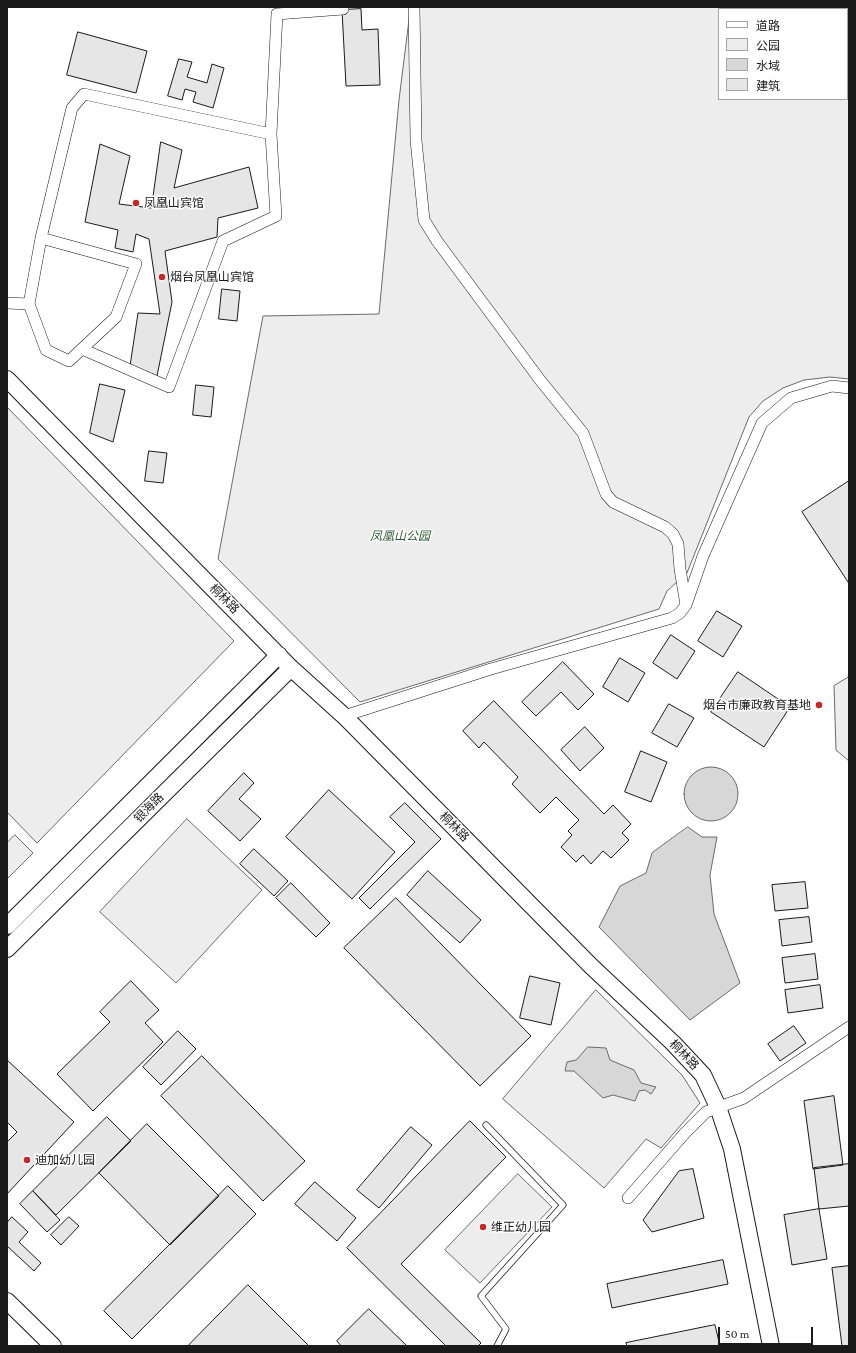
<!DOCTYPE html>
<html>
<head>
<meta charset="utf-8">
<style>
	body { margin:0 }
	#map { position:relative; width:856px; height:1353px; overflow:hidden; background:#fff; font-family:"Crimson Pro","Noto Sans SC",serif }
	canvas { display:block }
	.frame { position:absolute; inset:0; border:8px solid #1a1a1a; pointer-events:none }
	.legend { position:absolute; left:718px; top:8px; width:130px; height:92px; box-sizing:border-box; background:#fff; border:1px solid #a3a3a3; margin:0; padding:5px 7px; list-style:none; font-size:12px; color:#1a1a1a }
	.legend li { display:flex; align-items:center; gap:8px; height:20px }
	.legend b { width:20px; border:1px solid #a3a3a3 }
	.scale { position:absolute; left:718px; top:1327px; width:95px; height:18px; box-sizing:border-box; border:2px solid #1a1a1a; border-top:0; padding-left:5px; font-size:12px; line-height:14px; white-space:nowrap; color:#1a1a1a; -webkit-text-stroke:3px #fff; paint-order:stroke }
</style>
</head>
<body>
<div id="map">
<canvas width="856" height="1353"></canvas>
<div class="frame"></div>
<ul class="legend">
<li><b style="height:5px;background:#fff"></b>道路</li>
<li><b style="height:11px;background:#ededed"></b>公园</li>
<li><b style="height:11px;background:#d7d7d7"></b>水域</li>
<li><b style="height:11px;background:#e6e6e6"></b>建筑</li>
</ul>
<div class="scale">50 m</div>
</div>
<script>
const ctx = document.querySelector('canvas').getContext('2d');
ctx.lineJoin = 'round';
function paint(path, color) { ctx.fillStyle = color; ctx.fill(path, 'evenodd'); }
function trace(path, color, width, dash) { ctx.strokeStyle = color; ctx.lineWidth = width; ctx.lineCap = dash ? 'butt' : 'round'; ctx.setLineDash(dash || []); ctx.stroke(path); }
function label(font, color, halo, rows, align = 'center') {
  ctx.font = font + ' "Crimson Pro","Noto Sans SC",serif'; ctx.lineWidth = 3; ctx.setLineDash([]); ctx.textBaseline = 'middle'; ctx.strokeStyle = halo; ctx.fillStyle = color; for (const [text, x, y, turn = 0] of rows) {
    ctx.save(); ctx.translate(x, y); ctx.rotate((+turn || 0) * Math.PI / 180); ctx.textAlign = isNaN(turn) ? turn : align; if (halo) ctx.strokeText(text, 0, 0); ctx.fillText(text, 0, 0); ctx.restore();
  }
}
const green = new Path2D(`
	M411,7h438v372l-19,-2 -26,3 -21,8 -20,13 -14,16 -62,156 -20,18 -8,18 -299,93 -142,-143 45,-243 116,-2 20,-214zM719,9h128v90h-128z
	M7,407l227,234 -197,202 -30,-31z
	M849,677v84l-13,-11 -2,-64z
	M187,819l75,71 -86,93 -76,-71z
	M15,835l18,18 -26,26v-36z
	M596,990l86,85 18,28 -39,45 -15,-9 -42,49 -101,-89z
	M518,1174l34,33 -72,76 -35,-33z`);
const water = new Path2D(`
	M684 794a27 27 0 1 1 54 0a27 27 0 1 1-54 0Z
	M688,827l14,10h15l-7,38 4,39 26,69 -50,37 -91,-93 21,-41 26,-13 6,-20z
	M588,1047l18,1 4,12 24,10 7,13 15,4 -5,7 -6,-4 -6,1 -4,10 -22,-6 -10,3 -29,-27h-9l2,-9 9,-2z`);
const building = new Path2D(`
	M361,9l1,21 16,-1 2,56 -34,1 -4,-76z
	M78,32l69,19 -11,42 -69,-18z
	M179,59l13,3 -5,15 20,6 5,-19 12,4 -11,40 -20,-6 3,-10 -11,-3 -3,11 -14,-4z
	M161,142l21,8 -8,38 75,-21 9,41 -40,10 -1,19 -52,14 7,51 -15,74 -27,-10 8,-53 22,1 -11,-75 -13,-5 -3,18 -18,-4 3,-18 -33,-8 15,-78 30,12 -11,48 32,4z
	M222,289l18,2 -3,30 -18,-2z
	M100,384l25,6 -12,52 -23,-9z
	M196,385l18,2 -3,30 -18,-2z
	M149,451l18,2 -4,30 -18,-2z
	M849,481v100l-1,1 -46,-70z
	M717,611l25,15 -19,31 -25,-16z
	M671,635l24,16 -18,28 -24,-16z
	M620,658l25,15 -17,29 -25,-15z
	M563,662l31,32 -16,16 -17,-18 -25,24 -14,-14z
	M738,672l52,35 -26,40 -53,-35z
	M494,701l110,113 9,-9 18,19 -9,9 7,7 -18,18 -8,-7 -12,13 -8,-9 -7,7 -15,-15 11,-12 -4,-4 11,-11 -23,-23 -16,16 -28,-29 6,-7 -34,-35 -5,6 -16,-17z
	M669,704l25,14 -17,29 -25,-14z
	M585,727l19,21 -24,23 -19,-21z
	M641,751l26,11 -16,40 -26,-10z
	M244,773l10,10 -15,16 22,20 -21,22 -32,-30z
	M329,790l66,62 -43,47 -66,-62z
	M405,803l36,36 -71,70 -11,-11 56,-56 -25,-25z
	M254,849l34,32 -14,15 -34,-32z
	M428,871l53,49 -21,23 -53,-48z
	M805,882l3,26 -33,3 -3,-26z
	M291,883l39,40 -14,14 -40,-39z
	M396,898l135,138 -51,50 -136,-138z
	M809,917l3,25 -30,4 -3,-26z
	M815,954l3,25 -33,4 -3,-25z
	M530,976l30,7 -9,42 -31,-7z
	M131,981l28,29 -14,13 18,19 -70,69 -36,-37 53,-52 -10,-10z
	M820,985l3,23 -35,5 -3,-23z
	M794,1026l12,17 -26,18 -12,-17z
	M178,1031l18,18 -35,36 -18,-18z
	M202,1056l103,105 -42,40 -102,-105z
	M7,1060l67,62 -67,72v-52l10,-10 -10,-10z
	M834,1096l9,69 -30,4 -9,-68z
	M107,1117l24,24 -75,74 -23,-24z
	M470,1121l36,36 -105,107 80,79 -3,3h-32l-99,-98z
	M147,1124l72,72 -49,49 -71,-72z
	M411,1127l21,18 -53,63 -22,-18z
	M849,1164v42l-30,3 -5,-41z
	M693,1169l11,49 -52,14 -9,-12 36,-49z
	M315,1182l41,36 -19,23 -42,-37z
	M228,1186l28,28 -124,125 -28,-28z
	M33,1191l27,29 -13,12 -27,-28z
	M819,1209l8,50 -35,6 -8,-50z
	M12,1217l16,15 -9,10 22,21 -7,8 -27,-25v-23z
	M69,1217l10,9 -18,19 -10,-10z
	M723,1260l5,24 -116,24 -5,-24z
	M849,1266v80h-7l-10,-78z
	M248,1285l61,61h-121z
	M369,1309l38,37h-66l-4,-5z
	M715,1325l5,21h-93l-1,-3z`);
const lane = new Path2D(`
	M486,1125l77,80 -82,91 25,33 -9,17`);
const street = new Path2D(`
	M414,7l2,133 8,80 13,21 103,139 43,53 23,61 7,8 52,25 8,7 5,10 2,25 6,36
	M7,303l22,1 17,46 23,11 47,-44 20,-53 -95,-26 31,-130 12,-14 187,40 6,-120 66,-5
	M29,304l12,-66
	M82,349l87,38 54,-146 53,-25 -5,-82
	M344,716l147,-47 181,-51 8,-5 6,-8 17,-49 59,-133 29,-25 41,-12 17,2
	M628,1198l57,-65 21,-21 38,-14 105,-71`);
const secondary = new Path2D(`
	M7,379l284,289 53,48 247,250 82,77 30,32 15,32 14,42 39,197
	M7,926l272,-271
	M7,949l284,-281
	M7,1301l46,45`);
const markers = [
	[136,203,4,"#c62828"],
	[162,277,4,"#c62828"],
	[819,705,4,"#c62828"],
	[27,1160,4,"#c62828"],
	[483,1227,4,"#c62828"]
];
const poiNames = [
	["凤凰山宾馆",144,203],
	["烟台凤凰山宾馆",170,277],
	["烟台市廉政教育基地",811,705,"right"],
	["迪加幼儿园",35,1160],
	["维正幼儿园",491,1227]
];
const parkNames = [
	["凤凰山公园",400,536]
];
const streetNames = [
	["桐林路",224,599,45],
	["银海路",149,808,-45],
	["桐林路",454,827,45],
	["桐林路",684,1055,46]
];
paint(green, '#ededed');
trace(green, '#6a6a6a', 1);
paint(water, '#d7d7d7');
trace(water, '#6a6a6a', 1);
paint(building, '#e6e6e6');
trace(building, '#1a1a1a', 1);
trace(lane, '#1a1a1a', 7);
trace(street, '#1a1a1a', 12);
trace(secondary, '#1a1a1a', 18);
trace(lane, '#fff', 5.5);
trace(street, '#fff', 11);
trace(secondary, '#fff', 16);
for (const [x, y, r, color] of markers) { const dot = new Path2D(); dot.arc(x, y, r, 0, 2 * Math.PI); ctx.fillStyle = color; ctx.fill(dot); trace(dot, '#fff', 1.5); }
label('12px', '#1a1a1a', '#fff', poiNames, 'left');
label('italic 12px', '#2b5a34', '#fff', parkNames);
label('12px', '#1a1a1a', '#fff', streetNames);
</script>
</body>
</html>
